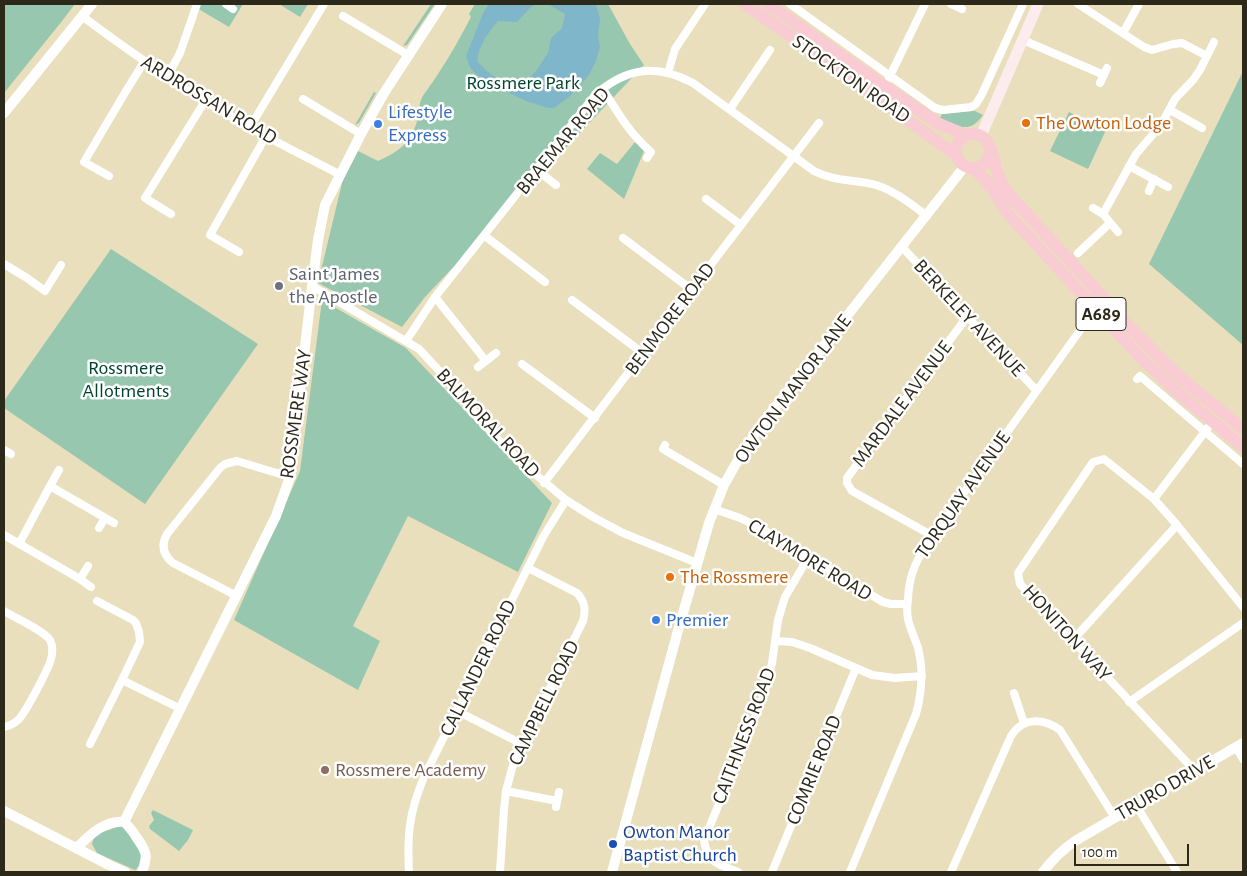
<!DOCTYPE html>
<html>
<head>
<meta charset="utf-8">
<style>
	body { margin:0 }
	#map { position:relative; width:1247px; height:876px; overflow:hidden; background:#e9dfbc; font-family:"Alegreya Sans",sans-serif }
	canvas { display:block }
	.frame { position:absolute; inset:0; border:5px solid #2c281a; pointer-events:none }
	.scale { position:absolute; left:1074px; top:844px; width:115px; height:22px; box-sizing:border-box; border:2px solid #2c281a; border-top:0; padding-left:6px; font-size:15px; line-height:18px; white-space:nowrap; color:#2c281a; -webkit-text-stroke:4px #fff; paint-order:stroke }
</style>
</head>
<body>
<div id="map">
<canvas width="1247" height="876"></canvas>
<div class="frame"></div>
<div class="scale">100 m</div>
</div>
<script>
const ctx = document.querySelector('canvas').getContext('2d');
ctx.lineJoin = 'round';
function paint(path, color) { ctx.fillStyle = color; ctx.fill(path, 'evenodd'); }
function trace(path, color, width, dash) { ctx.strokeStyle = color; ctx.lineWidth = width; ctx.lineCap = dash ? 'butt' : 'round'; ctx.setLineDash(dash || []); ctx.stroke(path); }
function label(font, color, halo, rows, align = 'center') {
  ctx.font = font + ' "Alegreya Sans",sans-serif'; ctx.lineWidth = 5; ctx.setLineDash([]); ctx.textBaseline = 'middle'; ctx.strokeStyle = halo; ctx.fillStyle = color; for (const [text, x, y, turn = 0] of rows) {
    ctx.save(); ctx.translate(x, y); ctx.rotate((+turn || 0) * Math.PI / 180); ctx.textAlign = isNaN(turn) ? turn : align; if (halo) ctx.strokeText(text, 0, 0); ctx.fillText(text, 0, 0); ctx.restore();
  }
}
const green = new Path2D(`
	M4,4h71l-13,17 -58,72z
	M197,4h46l-14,23 -34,-20z
	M279,4h29l-8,13z
	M431,4h4l-28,41 -4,1z
	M475,4h133l22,40 14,21 -219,232 -23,30 -84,-44 25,-104 15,-28 20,10c21,-9 34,-19 40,-43 1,-5 1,-13 3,-18 2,-6 11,-16 15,-23 13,-19 24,-39 35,-60l-2,-3z
	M1243,71v274l-94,-81z
	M374,92l2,1 -17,30 -4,2z
	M973,111h2l8,4c-14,20 -25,11 -43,3l2,-4z
	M1069,112l37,18 -18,39 -38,-18z
	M635,142l9,9 -20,48 -37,-30 13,-16 17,11z
	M111,249l147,95 -113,160 -141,-96v-7z
	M322,300l84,48 146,155 -34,69 -110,-56 -55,110 27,15 -22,49 -124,-70 66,-149z
	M153,810l40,20 -5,10 -9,11 -29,-22 -1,-3 5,-6 -3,-7z
	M123,825l19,30 -1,9 -6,6 -38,-17 -5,-9 2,-7 6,-4z`);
const water = new Path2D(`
	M489,4h47l-6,4 -13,14 -19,-1c-10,12 -19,24 -21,40l11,11 11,8 12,4 14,-2 11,-11 12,-18 3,-15 11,-10 3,-14 -17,-10h48l4,15 -2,16 2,12 -4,14 -7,14 -20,22 -15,11h-6l-22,-7 -25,-12 -25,-15 -6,-7 -4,-11 18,-45z`);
const minor = new Path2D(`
	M226,4l7,5
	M790,4l145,104 8,2 28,-3 5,-3 6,-10 41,-90
	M951,4l11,5
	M1078,4l66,43 8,3 21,-6 9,-1 25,13
	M82,16c40,30 80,58 122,84 44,28 90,51 137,75
	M343,16l65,39
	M1123,33l16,-29
	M1023,40l81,35
	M668,73l7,-24 30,-45
	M167,77l13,-24 17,-49
	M889,78l36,-74
	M1100,83l7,-15
	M603,89c15,24 26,44 48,63l-4,6
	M303,99l58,35
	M730,109l40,-59
	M1170,110l32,18
	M250,127l74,-123
	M1129,166l39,21
	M537,170l19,15
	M109,176l-25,-14 42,-71 18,-29
	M1149,191l5,-12
	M706,199l35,26
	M1093,208l10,6 15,18
	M171,214l-26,-16 60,-97
	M1103,214l33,-60 25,-29 14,-26 18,-19 7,-10 14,-28
	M485,236l60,46
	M623,238l69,52
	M902,247l134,143
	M239,252l-29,-17 56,-99
	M1078,253l32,-30
	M4,264l23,14 18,13 16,-26
	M312,286l107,63 25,27 41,49 19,21 18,17 44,37 27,17 30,16 74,30
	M435,297l51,64
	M572,300l72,54
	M406,341l29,-44 161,-203c32,-27 60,-30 97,-11l121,88c22,11 39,8 62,14 19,6 35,19 51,31
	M522,364l73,54
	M478,367l18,-14
	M1137,379l3,-3 103,88
	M665,445l-2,4 61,36
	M4,450l7,4
	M544,483l275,-360
	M50,486l9,-16
	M1154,499l59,-78
	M714,509l26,9 17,8 126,76 8,2h16
	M99,528l6,-10
	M4,535l76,44 11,8
	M933,536l-81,-45 -5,-8v-5l120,-161
	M19,544l31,-58 64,37
	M80,579l8,-13
	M237,596l-64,-33c-10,-8 -12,-18 -6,-29l53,-66 5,-4 12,-3 53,16
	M4,611c11,7 39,19 46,29 3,6 3,12 1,19 -2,9 -26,55 -33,61 -4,4 -9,6 -14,7
	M1073,640l104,-115
	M776,641l16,1 18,6 62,27 23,3 27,-2
	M122,680l59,29
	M1014,693l10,30
	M1129,702l114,-79
	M457,711l65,33
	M90,744l32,-64 18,-38 -1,-10 -3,-9 -3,-3 -36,-19
	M1236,747l7,12
	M1195,771l-175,-187 -2,-11 75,-111 11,-3 50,40 23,26 66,82
	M506,791l51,10
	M1136,805l41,67
	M556,807l3,-15
	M409,872c-2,-38 0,-59 15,-95l119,-240 23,-37
	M500,872l4,-63 2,-18 8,-30 69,-140c3,-12 2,-19 -6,-28l-49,-25
	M738,872c-20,-8 -31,-9 -34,-32l60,-145 8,-32 6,-43 7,-23 23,-39
	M772,872l84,-204
	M850,872l66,-158c6,-22 8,-43 2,-66 -3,-10 -8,-19 -10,-29 -1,-6 -1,-13 0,-20 1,-27 10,-42 25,-63l163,-228
	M951,872l60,-136c12,-19 32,-18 49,-6l55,88`);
const tertiary = new Path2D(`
	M4,113l88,-109
	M4,811l105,54 16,7
	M124,822l152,-306 14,-39 22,-191 6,-46 7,-35 36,-71 23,-41 58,-89
	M124,822c6,5 9,10 13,16 10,14 11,18 5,34
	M77,848c12,-13 28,-28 47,-26
	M612,872l67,-245 30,-104 15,-38 10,-18 24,-38 207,-263
	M1043,872c9,-12 19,-22 32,-31l168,-98`);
const secondary = new Path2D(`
	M981,136l57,-132`);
const trunk = new Path2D(`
	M745,4l111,78 101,74
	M768,4l169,119 24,10 7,2
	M991,151c-11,36 -47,8 -31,-11 4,-4 9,-6 14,-6 18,1 19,26 24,40 3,11 11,20 19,29l111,122 38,39 15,14 62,51
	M974,168l14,15 21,32 131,142 36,34 67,56`);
const markers = [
	[1026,123,5,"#e8710a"],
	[378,124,5,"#3f7fe0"],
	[279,286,5,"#6b7280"],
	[670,577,5,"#e8710a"],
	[656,620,5,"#3f7fe0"],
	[325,770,5,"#8d6e63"],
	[613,844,5,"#1a4fb4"]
];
const shields = [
	[1101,314,50]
];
const shieldNames = [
	["A689",1101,314]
];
const streetNames = [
	["STOCKTON ROAD",851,79,35],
	["ARDROSSAN ROAD",209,100,31],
	["BRAEMAR ROAD",563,141,-50],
	["BERKELEY AVENUE",969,318,47],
	["BENMORE ROAD",670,319,-53],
	["OWTON MANOR LANE",793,389,-53],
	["MARDALE AVENUE",902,404,-53],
	["ROSSMERE WAY",296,414,-82],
	["BALMORAL ROAD",488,423,47],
	["TORQUAY AVENUE",963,495,-55],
	["CLAYMORE ROAD",810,560,31],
	["HONITON WAY",1067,633,48],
	["CALLANDER ROAD",478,668,-64],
	["CAMPBELL ROAD",544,703,-64],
	["CAITHNESS ROAD",744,736,-69],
	["COMRIE ROAD",814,770,-68],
	["TRURO DRIVE",1165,788,-30]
];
const parkNames = [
	["Rossmere Park",523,83],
	["Rossmere",126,368],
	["Allotments",126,391]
];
const shopNames = [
	["Lifestyle",388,112],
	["Express",388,135],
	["Premier",666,620]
];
const foodNames = [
	["The Owton Lodge",1036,123],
	["The Rossmere",680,577]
];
const worshipNames = [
	["Saint James",289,274],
	["the Apostle",289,297]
];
const educationNames = [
	["Rossmere Academy",335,770]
];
const transitNames = [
	["Owton Manor",623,832],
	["Baptist Church",623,855]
];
paint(green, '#97c7af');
paint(water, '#80b6c9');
trace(minor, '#fff', 8);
trace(tertiary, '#fff', 10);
trace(secondary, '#fcecee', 11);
trace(trunk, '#f8ccd2', 12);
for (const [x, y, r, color] of markers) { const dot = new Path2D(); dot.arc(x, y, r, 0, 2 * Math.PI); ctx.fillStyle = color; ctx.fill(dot); trace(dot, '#fff', 2); }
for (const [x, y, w] of shields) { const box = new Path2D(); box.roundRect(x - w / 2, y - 16.5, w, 33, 4); ctx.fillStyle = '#fff'; ctx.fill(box); trace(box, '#2c281a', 1); }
label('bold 19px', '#2c281a', null, shieldNames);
label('20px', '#2c281a', '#fff', streetNames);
label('20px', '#01442e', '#fff', parkNames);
label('20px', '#366cbe', '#fff', shopNames, 'left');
label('20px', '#c56008', '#fff', foodNames, 'left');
label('20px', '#5b616d', '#fff', worshipNames, 'left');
label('20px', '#785e54', '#fff', educationNames, 'left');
label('20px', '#164399', '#fff', transitNames, 'left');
</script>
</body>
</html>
